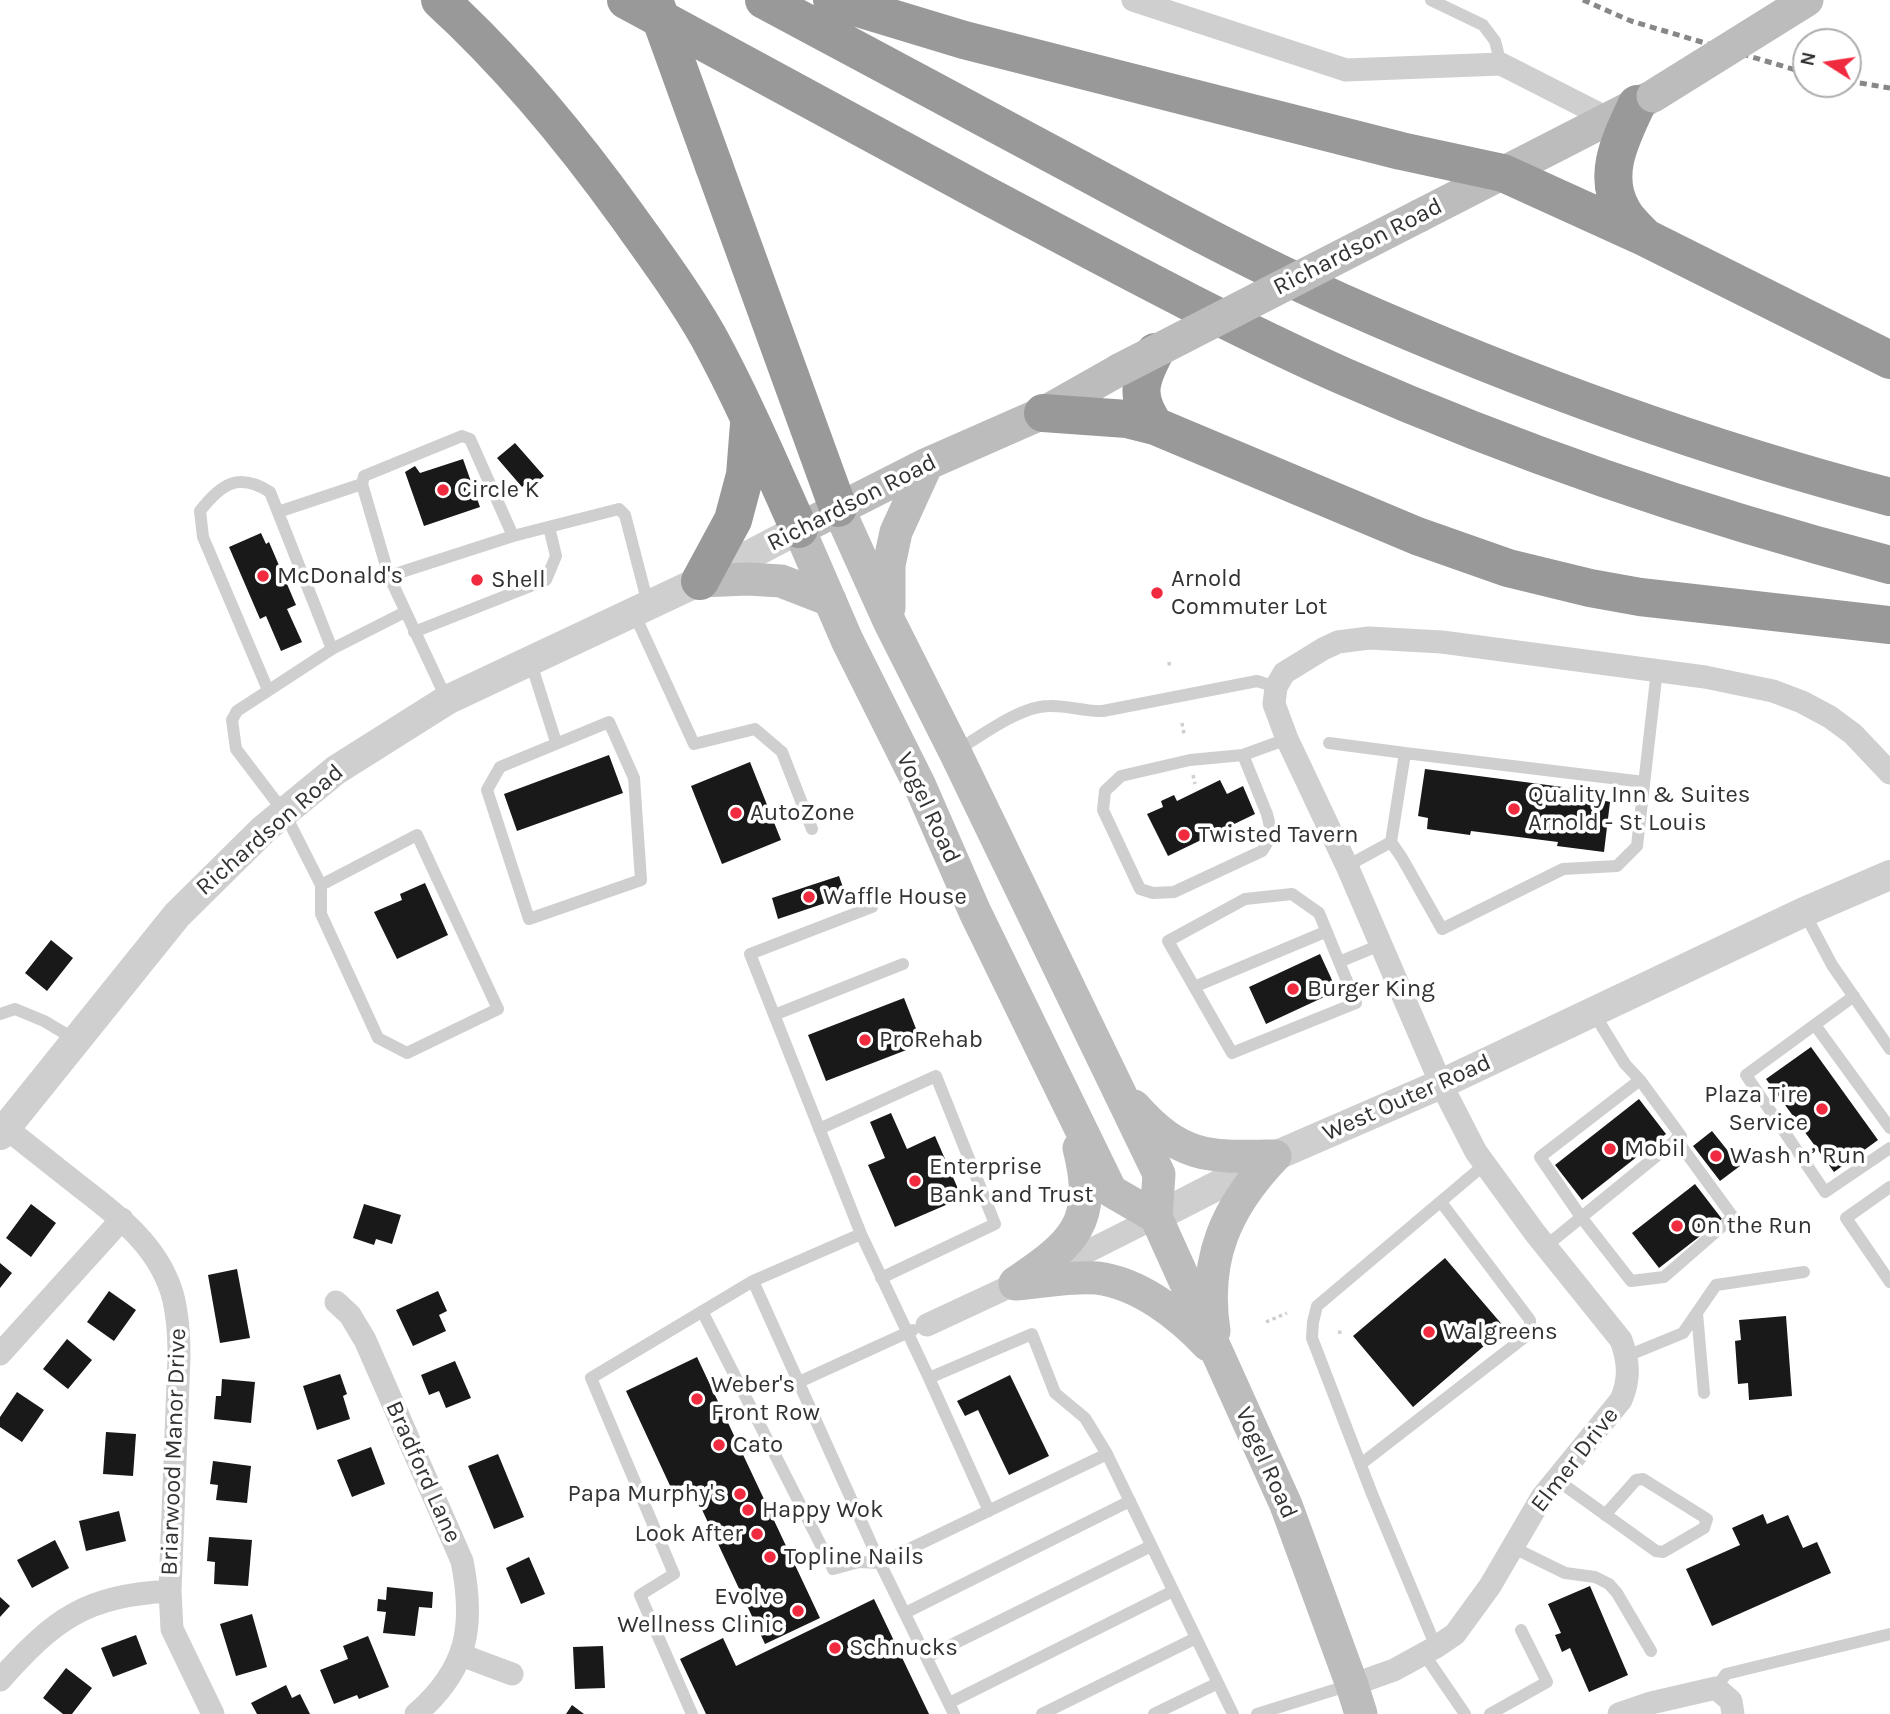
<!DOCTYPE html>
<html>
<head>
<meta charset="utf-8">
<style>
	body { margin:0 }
	#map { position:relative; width:1890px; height:1714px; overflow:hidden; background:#fff; font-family:Karla,sans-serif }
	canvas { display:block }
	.north { position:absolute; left:1792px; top:28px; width:70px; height:70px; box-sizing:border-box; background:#fff; border:2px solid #adadad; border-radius:50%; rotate:282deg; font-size:19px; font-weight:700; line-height:28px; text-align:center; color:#323232 }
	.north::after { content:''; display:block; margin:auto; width:24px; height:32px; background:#f12b3f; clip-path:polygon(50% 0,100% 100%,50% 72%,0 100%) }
</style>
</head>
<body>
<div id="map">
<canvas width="1890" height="1714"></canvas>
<div class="north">N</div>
</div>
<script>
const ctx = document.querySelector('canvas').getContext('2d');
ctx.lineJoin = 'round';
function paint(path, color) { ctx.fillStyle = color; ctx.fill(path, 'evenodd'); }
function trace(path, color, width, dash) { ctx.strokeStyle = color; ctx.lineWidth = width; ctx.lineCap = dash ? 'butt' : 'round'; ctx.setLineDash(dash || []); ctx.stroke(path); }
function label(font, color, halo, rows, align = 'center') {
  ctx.font = font + ' Karla,sans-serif'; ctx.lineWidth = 7; ctx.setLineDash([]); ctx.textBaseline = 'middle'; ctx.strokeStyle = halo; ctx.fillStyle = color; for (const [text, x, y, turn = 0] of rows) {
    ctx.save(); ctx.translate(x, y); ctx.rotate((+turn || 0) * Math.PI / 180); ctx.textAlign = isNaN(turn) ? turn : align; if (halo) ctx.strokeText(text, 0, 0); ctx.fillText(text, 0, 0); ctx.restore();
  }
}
const building = new Path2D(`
	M515,443l29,33 -14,12 -4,-5 -4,4 -25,-29z
	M463,459l17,48 -56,19 -19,-54 10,-6 5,7z
	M261,533l5,11 3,-2 27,63 -9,4 15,33 -21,9 -15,-35 -6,3 -31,-72z
	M609,755l14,38 -106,38 -13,-37z
	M750,762l31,78 -59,24 -31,-78z
	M1425,769l176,23 1,8 8,2 -6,50 -47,-6 1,-4 -87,-11 -1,4 -43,-6 1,-11 -10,-2z
	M1220,780l7,14 16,-8 12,28 -87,42 -21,-42 16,-7 -2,-6 13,-6 3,6z
	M839,876l7,20 -68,23 -6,-21z
	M425,883l23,52 -51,24 -23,-47 28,-12 -2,-6z
	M51,940l22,18 -26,33 -22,-18z
	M1320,954l17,37 -71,33 -17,-37z
	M904,998l18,46 -96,37 -18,-46z
	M1811,1047l67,93 -44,32 -68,-93z
	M1639,1099l27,35 -84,66 -27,-35z
	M891,1113l16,36 28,-13 27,62 -67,29 -27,-62 17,-7 -15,-36z
	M1712,1131l28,35 -20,15 -27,-35z
	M1695,1184l27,35 -63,49 -27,-35z
	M31,1204l25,19 -25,34 -25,-19z
	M364,1204l37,11 -9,29 -16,-5 -2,6 -21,-7z
	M1445,1258l60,70 -92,79 -60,-71z
	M0,1263l12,10 -12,15z
	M237,1269l13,69 -30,5 -12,-68z
	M109,1291l27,19 -22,31 -27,-19z
	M438,1291l9,20 -8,4 7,16 -33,15 -17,-36z
	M1786,1316l6,80 -43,4 -1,-17 -10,1 -3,-43 6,-1 -2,-20z
	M67,1339l25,21 -24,29 -25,-20z
	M697,1357l123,261 -55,26 -76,-162 -17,8 -46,-99z
	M455,1361l16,37 -25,10 -7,-17 -10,4 -8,-20z
	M340,1374l7,20 -4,2 7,23 -33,11 -14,-44z
	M1010,1375l39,81 -40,19 -31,-65 -13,6 -8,-15z
	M222,1379l33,3 -4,41 -37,-4 2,-23h5z
	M17,1392l27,18 -22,32 -22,-15v-10z
	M106,1432l30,2 -3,42 -30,-2z
	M371,1447l14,37 -33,13 -15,-37z
	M498,1454l26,63 -30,12 -26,-63z
	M213,1461l38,5 -4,37 -31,-3 2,-15 -8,-1z
	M119,1511l7,30 -40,10 -7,-30z
	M1763,1514l4,10 21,-9 15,33 14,-6 14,31 -119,53 -26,-57 54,-24 -8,-17z
	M209,1537l43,3 -4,46 -34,-2 1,-22 -8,-1z
	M55,1540l14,28 -37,20 -15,-28z
	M529,1557l16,37 -24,10 -15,-36z
	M1590,1586l38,89 -39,17 -19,-44 -8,4 -7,-17 6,-2 -13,-29z
	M387,1587l46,5 -1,16 -13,-1 -4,29 -32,-3 3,-21 -9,-1 1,-12 8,1z
	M0,1597l10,9 -10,11z
	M874,1599l55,115h-223l-26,-55 43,-21 13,28z
	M252,1614l15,53 -31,9 -16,-52z
	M136,1635l11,29 -34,13 -12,-29z
	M368,1636l21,51 -30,12 -2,-4 -23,9 -14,-34 28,-11 -5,-13z
	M603,1646l2,42 -30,1 -2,-42z
	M66,1668l26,20 -20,26h-9l-20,-16z
	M286,1685l6,13 8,-4 10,20h-53l-6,-11z
	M572,1705l12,9h-18z`);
const path = new Path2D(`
	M1169,662l1,7
	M1182,723l2,11
	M1193,775l2,9
	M1266,1322l21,-9
	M1338,1332l6,1`);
const service = new Path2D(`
	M1431,0l52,25 12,16 6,23
	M278,512l84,-28
	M389,576l124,-40
	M633,611l61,133 61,-15 27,23 30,77
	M414,632l132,-52 10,-24 -7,-29
	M332,649l73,-37
	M530,660l26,82
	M268,690l-65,-153 -3,-26c21,-27 38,-39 70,-19l62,157 -95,62 -5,9 4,29 48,63 37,73 96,-50 81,174 -91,44 -29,-15 -57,-124v-29
	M447,700l-58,-124 -27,-92 2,-8 98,-40 8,3 43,97 106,-27 6,6 23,89
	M609,722l25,56 7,102 -112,39 -42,-129 13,-23z
	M1329,743l76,10 -14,89 11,16 40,71 121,-60 54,-3 20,-20 20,-176
	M956,751c25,-15 64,-45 93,-45 18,-1 35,6 54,5l154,-30 19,6
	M1405,753l239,29
	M1243,755l24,59 5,21 -10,16 -88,41 -21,1 -13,-4 -37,-79 2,-19 16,-15 69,-16 53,-5 44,-16
	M1347,866l44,-24
	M1292,894l27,19 37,90 -124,50 -64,-112 77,-42z
	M1804,912l28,53 58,84
	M1339,962l41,-17
	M1194,987l131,-55
	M1854,996l-108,79 79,117 65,-44
	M0,1014l15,-5 29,12 32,19
	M774,1015l129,-51
	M1815,1025l75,103
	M1640,1080l-100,77 41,60 50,64 33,-4 69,-60 -57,-78
	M819,1129l117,-53 59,148 -114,54
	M1890,1187l-44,31 44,64
	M861,1234l68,144 103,-44 23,59 30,25 22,36
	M1546,1246l135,-110 -41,-56 -15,-16 -32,-52
	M753,1281l108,-47 -111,-280 122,-47
	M702,1311l131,258 26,-7 21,1 227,-109 126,260
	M1697,1313l7,80
	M1627,1356l56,-23 33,-48 88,-13
	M929,1378l60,133
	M799,1382l114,-52
	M1361,1464l169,-131v-13l-89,-118
	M1557,1480l99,71 7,1 41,-24 3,-9 -64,-40 -7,1 -31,35
	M1512,1547l53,26 30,4 14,7 8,9 34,58
	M905,1613l225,-112
	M1436,1647l-64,-153 -60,-156 1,-16 4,-16 167,-141
	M1424,1654l41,60
	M927,1657l224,-111
	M1716,1688l10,-14 164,-40
	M949,1703l224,-112
	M692,1714l-52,-119 34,-21 -83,-196 162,-97 127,282 74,151
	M1042,1714l154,-76
	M1154,1714l64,-31
	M1257,1714l93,-29
	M1490,1714l57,-32 -26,-52`);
const minor = new Path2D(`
	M1133,0l213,70 155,-6 110,56
	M6,1128c24,19 48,38 72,57 39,30 79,59 94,108 6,21 7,42 7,64l-9,234 2,38 41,85
	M336,1302l14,13 15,25 97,221c13,65 6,108 -46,153
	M927,1325l88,-41 28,-10 113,-57
	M0,1354l122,-135
	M461,1655l51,19
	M0,1680c55,-62 86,-84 170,-89
	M1352,1685l42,-15 42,-23 19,-13 35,-48 52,-89 79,-97c9,-21 8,-38 0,-60l-86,-107 -59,-81 -35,-68 -94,-218 -60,-127 -13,-35 2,-17 8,-14 39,-24 15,-7 31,-4 73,4 263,35 68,14 29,11 28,15 23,17 37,39
	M1619,1714l32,-11 65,-15 15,13 2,13`);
const tertiary = new Path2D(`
	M0,1135l177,-220 87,-86 72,-59 111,-70 253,-119 99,-52
	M1156,1217l119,-61 166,-72 363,-172 86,-37`);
const secondary = new Path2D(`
	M1419,216l228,-117
	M1119,370l-76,43 -116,51 -128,65 48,111 73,146 55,126 136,279 45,26
	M838,508l51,113 66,131 204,422 -3,43 130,288 66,180 9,29
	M700,581l48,-2 33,2 49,19
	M889,608v-43l7,-33 31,-68
	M1134,1106c47,53 74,51 141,50
	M1015,1283c59,-40 83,-60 64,-135
	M1015,1284c26,-2 55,-8 82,-6 42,5 83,37 111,67
	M1214,1331c-11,-72 12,-124 61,-175`);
const motorway = new Path2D(`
	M440,0c71,65 132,139 188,217 28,39 56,77 80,119 34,62 62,128 91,193
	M626,0c119,65 238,129 356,193 119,63 238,128 361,183 177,78 360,140 547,189
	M764,0c104,56 208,112 312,167 87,47 175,95 265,135 178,79 361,146 549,195
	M832,0l132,40 437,111 102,22 143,65 244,122
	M1637,104c-16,35 -36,71 -14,108 5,9 14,17 22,25
	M714,166l124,342
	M1155,352c-16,30 -20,45 0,74
	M1043,413l84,6 28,7 262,110 91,32 82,20 50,9 250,28
	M700,581l33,-61 12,-45 4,-51`);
const rail = new Path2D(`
	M1583,0l48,21 175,52
	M1848,81l42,7`);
const secondaryBridge = new Path2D(`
	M1653,96l154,-96
	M1119,370l300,-154`);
const motorwayBridge = new Path2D(`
	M654,0l60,166`);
const markers = [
	[443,490,7,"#f12b3f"],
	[263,576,7,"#f12b3f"],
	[477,580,7,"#f12b3f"],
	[1157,593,7,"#f12b3f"],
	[1514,809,7,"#f12b3f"],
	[736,813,7,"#f12b3f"],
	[1184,835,7,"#f12b3f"],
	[809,897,7,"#f12b3f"],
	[1293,989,7,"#f12b3f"],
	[865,1040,7,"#f12b3f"],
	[1822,1109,7,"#f12b3f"],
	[1610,1149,7,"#f12b3f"],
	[1716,1156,7,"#f12b3f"],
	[915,1181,7,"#f12b3f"],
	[1677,1226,7,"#f12b3f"],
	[1429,1332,7,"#f12b3f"],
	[697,1399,7,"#f12b3f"],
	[719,1445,7,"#f12b3f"],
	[740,1494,7,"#f12b3f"],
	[748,1510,7,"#f12b3f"],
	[757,1534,7,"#f12b3f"],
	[770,1557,7,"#f12b3f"],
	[798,1611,7,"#f12b3f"],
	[835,1648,7,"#f12b3f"]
];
const streetNames = [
	["Richardson Road",1358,247,-27],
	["Richardson Road",852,503,-27],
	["Vogel Road",928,808,65],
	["Richardson Road",270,830,-41],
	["West Outer Road",1407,1098,-24],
	["Briarwood Manor Drive",174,1452,-88],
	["Elmer Drive",1575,1460,-52],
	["Vogel Road",1266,1463,66],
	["Bradford Lane",423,1472,66]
];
const poiNames = [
	["Circle K",457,490],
	["McDonald's",277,576],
	["Arnold",1171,579],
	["Commuter Lot",1171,607],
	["Shell",491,580],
	["Quality Inn & Suites",1528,795],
	["Arnold - St Louis",1528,823],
	["AutoZone",750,813],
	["Twisted Tavern",1198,835],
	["Waffle House",823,897],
	["Burger King",1307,989],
	["ProRehab",879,1040],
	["Plaza Tire",1808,1095,"right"],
	["Service",1808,1123,"right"],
	["Mobil",1624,1149],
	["Wash n’ Run",1730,1156],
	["Enterprise",929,1167],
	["Bank and Trust",929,1195],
	["On the Run",1691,1226],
	["Walgreens",1443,1332],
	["Weber's",711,1385],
	["Front Row",711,1413],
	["Cato",733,1445],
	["Papa Murphy's",726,1494,"right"],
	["Happy Wok",762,1510],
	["Look After",743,1534,"right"],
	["Topline Nails",784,1557],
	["Evolve",784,1597,"right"],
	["Wellness Clinic",784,1625,"right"],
	["Schnucks",849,1648]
];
paint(building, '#191919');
trace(path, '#cfcfcf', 3.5, [3.5, 3.5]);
trace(service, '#cfcfcf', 12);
trace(minor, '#cfcfcf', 23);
trace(tertiary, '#cfcfcf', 30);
trace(secondary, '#bcbcbc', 33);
trace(motorway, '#999', 38);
trace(rail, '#878787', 5, [7, 5]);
trace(secondaryBridge, '#bcbcbc', 33);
trace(motorwayBridge, '#999', 38);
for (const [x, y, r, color] of markers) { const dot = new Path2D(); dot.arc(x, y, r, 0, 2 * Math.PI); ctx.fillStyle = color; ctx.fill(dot); trace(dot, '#fff', 2.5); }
label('24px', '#323232', '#fff', streetNames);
label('24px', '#323232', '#fff', poiNames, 'left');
</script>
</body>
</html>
